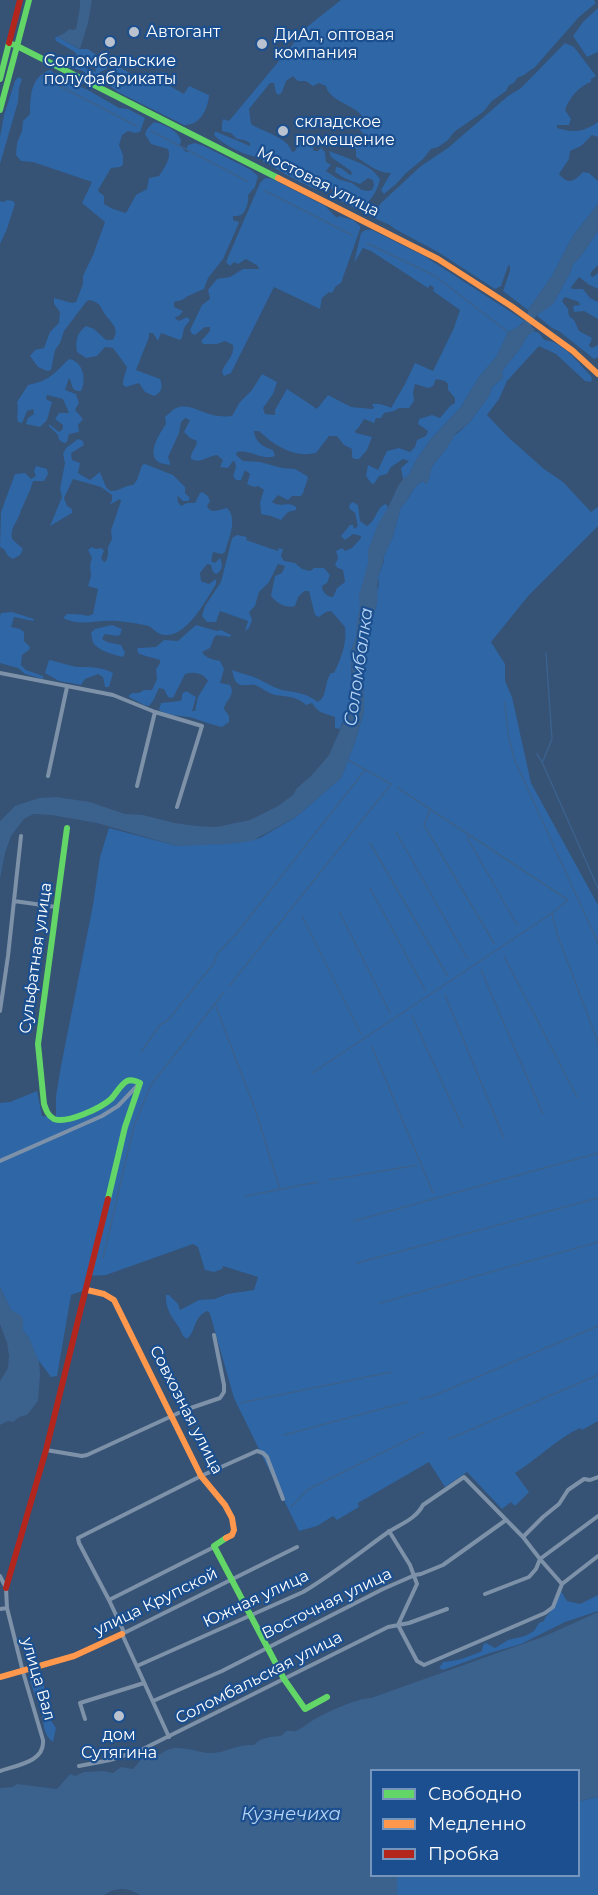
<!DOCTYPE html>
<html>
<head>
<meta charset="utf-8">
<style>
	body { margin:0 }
	#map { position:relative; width:598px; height:1895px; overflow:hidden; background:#365274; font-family:Montserrat,sans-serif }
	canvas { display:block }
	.legend { position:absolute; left:370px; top:1769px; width:210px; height:108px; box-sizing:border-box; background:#1b4f8f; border:2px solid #7695bc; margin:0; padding:8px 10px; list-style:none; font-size:18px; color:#fff }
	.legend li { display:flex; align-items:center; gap:12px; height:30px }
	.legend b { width:30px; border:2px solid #7695bc }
</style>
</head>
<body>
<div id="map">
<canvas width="598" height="1895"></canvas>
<ul class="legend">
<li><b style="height:8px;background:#63d668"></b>Свободно</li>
<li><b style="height:8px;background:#ff974d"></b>Медленно</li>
<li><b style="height:8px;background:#b3261e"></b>Пробка</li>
</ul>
</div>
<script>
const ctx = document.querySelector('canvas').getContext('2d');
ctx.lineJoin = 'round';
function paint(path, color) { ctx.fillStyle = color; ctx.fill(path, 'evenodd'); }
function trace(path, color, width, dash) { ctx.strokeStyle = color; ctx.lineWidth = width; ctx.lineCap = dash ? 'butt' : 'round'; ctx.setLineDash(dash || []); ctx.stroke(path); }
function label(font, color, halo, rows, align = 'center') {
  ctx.font = font + ' Montserrat,sans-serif'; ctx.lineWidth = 4.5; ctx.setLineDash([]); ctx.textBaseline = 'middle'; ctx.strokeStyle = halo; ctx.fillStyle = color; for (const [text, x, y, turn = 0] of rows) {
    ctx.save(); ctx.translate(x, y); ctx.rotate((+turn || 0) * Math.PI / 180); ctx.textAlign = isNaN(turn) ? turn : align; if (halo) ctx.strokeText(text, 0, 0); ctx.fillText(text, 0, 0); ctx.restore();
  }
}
const green = new Path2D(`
	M341,0h253l2,3 -17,14 -44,50 -11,8 -7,3 -3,5 -5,2 -3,6 -14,10 -9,11 -29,20 -6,8 -10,7 -7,2 -8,10 -17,14 -10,11 -12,10 -3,-4 10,-17c-12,1 -25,-10 -35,-16v-8l-4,-3 1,-4 5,-2 4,5 3,-2v-7l-5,-6 3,-13c-10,-13 -34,-16 -37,-31l-7,-3 -6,3 -7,-5h-8l-5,-5 -7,5 -4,11 -3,3 -3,-2 -2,-10h-4l-21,26 2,15c12,8 37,13 41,28l3,-1 5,-9 3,-2 8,3 3,8h4l3,-3 4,4 1,10 5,3 -5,6 12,8 14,4 10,7 6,1 4,-1 2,-5 -1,-5 -5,-2 -8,6c-9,-3 -17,-6 -25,-12l1,-5 5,1 9,7 2,-1 -1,-3 -20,-14 -2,-6c16,7 41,12 51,28 -3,14 -11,26 -24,30l-17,-9v-7l-12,-7 -7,4c-8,-1 -35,-16 -44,-21 -5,-3 -7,-6 -13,-7v-5c-12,2 -40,-12 -49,-22l1,-3h2l33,14v-3l-6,-3 -7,-1 -6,-6 -9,-2v-7l1,-5 6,2 79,-95z
	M598,8v44l-11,5 -14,-21 10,-14z
	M58,36l2,2 19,11h9l20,14 -1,6 -7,3 2,10 -7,-1 -12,-10 -15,-4 -18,-10 2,-3 13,5 12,2 9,7 10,4 -1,-4c-7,-7 -16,-6 -20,-16l-19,-11 -1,-3z
	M565,43l9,4 22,29 -5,3v3c-12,4 -22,16 -26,28l6,9 -2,6h-12v3c5,1 11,3 16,3 8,1 20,-5 25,-9v15l-6,-2 -11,11 -11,5 -1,8 -10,15c9,11 15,8 24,-2l6,1 9,8v23l-25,32 -21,40 -24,34 -25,-19 7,-20v-6l-2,1 -7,20 -6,3 -57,-37 -43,-23 -5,-4 -16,-7 -1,-3 8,-12 40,-37 27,-18 60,-52 13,-8z
	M117,66l37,20 8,-14 5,1 -4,9 21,12 5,-8 20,9c-1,14 -9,31 -25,30l-66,-33 -8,-6 1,-6 7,-4v-3l-3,-3z
	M50,70l19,12 19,8 31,18 9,1 17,9 -5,14 -5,1 -7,-2 -6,4 -3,10 4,10v10l-3,2 -9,1 -13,22 1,2 5,4v8l9,5 13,4 10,-18 11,-6 2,-11 10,-2c5,-8 13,-18 9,-27l-17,-5 -6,-10 2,-5 7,-7c10,2 23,8 27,18l-1,6 6,6h2l-2,-3 2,-4 7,-2 9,3 47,24 7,6 -3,11 -7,8c1,5 -1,16 -7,20 -2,1 -5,1 -8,1v4l6,2 -1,3 -15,34 -15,19 -4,11 -16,7 -6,4 -8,2v5l9,4 -4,5 -4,1 1,2 3,2 8,-4 3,3 -6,8 -2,10 -2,2 -19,-7 -3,8 -5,-8h-4v4l-13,33 24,9c3,7 2,14 -6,17l-9,-4 -6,-9 -13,4 -3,-2v-4l4,-14 -14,-19 -8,-1 -8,9 -11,2 -9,-6c-2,-10 0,-20 9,-26l8,3 12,11h7c6,-11 1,-14 -6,-23 -7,-8 -4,-14 -18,-17l-3,2 -22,29 -4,12 -5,7 -4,20 -4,1 -9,-4 -8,-11 5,-6 9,-2 6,-16 9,-9 1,-11 -6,-8v-6l18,5 4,-1 7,-18v-8l10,-21 12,-33 -23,-19 10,-21 -59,-20 -12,-1 -5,-6 1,-12 5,-12 1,-10 7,-7c0,-18 1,-38 20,-44z
	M18,77l4,2 -3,9 -1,14 -18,62v-27l4,-22 11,-34z
	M265,178l7,1 53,27 12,12 2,-2 14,4 7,6v3l-19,54 -5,3 -4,7 -3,-1 -7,6 -2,11 -46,-22 -43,86 -7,3 -2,-4c3,-10 13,-16 11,-27l-8,-4 -8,3h-14l-2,-3 9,-10v-4h-5l-10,8 -3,-1 -2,-4 12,-25 8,-6 -2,-9 9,-11 13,-2 13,-8h16l-1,-3 -12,-7 -8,5 -4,-2 -4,4 -4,-4 34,-79z
	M7,200l6,1 2,3 -8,25 -7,15v-43l4,1z
	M365,230h7l52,26 101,65 -8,7 -9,4 -11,24 -18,21 -18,30 -31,33 -15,22 -6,13 -6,4 -2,-11 8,-7 -6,-2 -12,8 -4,7 -8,2 -5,8 -3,-1 -5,-7 2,-11 10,5 9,-19 12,-3 11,4 5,-5 2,-7 9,-4 2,-5 -10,-7 1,-5 13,-4 8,3 10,-12 5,-3v-5l-7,-8v-6l-3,-3 -9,-2 -3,7 -5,2 -13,-4 -2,8 1,9 -5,7h-10l-5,3 -10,2 -3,5h-5l-2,5 -10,-4 -5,8 -4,4 1,2 16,4 -5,13 -8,9h-5l-2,-2v-8l-8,-4 -7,-9h-8l-13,17c-22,5 -41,-7 -57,-22h-5c1,11 9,16 19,19l2,6c-13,5 -25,-7 -38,-4l-1,3 7,6 17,1 22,6 13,1 12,7 1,2 -5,15 -2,3h-9l-4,4 -10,-5 -6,7c8,6 16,-1 24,5v3l-8,2 -7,8 -10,-4 -10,-2 -1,-12 4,-12 -6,-4 -4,1 -7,-3 3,-10 -5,-4 -4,10h-5l-3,-4 3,-9 -1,-5 -2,-1 -5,7 -8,-1 3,-7 -6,-5c-9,1 -16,9 -26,4 -1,-8 6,-11 6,-18l-7,-3 -6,-6 6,-12 -5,-2 -4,4 -2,11 -11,24 2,6v2c-4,-1 -7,-1 -10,-2 -15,-8 0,-30 6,-39l-1,-7c4,-3 7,-7 11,-9 10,-5 24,3 33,6 6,2 17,3 23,2l8,-14 12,-12 10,-16 15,8 -4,12 -10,14 2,6 10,1v-5l12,-21 30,20 11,-14 23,12 21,2 2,-1 -2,-4c7,-1 13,1 19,4l14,-24 10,-21 18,8 21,-43 6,-18 -27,-19 1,-3 -4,-3 -2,3 -57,-37 -8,-3 -9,15 7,-30z
	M598,231v34l-6,6 -2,4 3,2 5,-4v16l-10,-5 -9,-7 -8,10 1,2h11l7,9 8,4v17l-14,-8 -10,1 -1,-6 7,-1 -1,-3 -14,-5 -3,4 6,8 1,7 5,4 5,11 13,7 -3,8 3,2 6,-3v12l-4,2 -35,-28 -7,-3 -16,-13 17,-11 17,-31 3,-9 7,-7z
	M533,331l6,2 5,7c19,1 34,23 47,36l1,3 -1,3 -6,-1 -29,-27 -17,-8 -32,35 -8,18 -12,16 21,22 36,32 19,13 28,30 7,-5v19l-69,69 -38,47 14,22v17l7,16 19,86 67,122v516l-16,9 -2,-2c-24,11 -42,31 -65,45l14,19 -14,14 -4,-4 -9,7 -35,-37 -22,15 -16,-25 -71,41 1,4 -22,13 -4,-4 -16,10 -18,5 -65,-133 -24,-84 -2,-3c-15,5 -11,19 -21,28l-4,-3c-5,-15 -18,-21 -17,-41h3l9,9 2,6 19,-10 16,-1 12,-5 27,-4 4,-13 -35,-11 -1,3 -8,3 -9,-2 -7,-23 -5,-3 -87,31 -19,1 -2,14 -14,5 -14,81 -6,1 -15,-20 -7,-19 -6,-8v-11l-12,-9 -11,-23v-184l10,-1 27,-11 5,25 14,1v-21l5,-30 32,-161 7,-48 9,-29 68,18 67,-4 16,-4 36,-21 45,-39 14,-36 9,-31v-52l4,-27 9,-29 -1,-10 3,-8 -1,-8 6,-16v-5l9,-20 8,-29c9,-7 10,-20 22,-26l3,3 2,-2 4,-16 14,-17 8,-13 15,-13 20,-27 3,-9 11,-9 -1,-6 2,-4 15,-18 9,-15z
	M69,359c14,2 18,21 12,32 -11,1 -8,-8 -12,-13l-4,12 11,4 3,9 -4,7 8,9 -5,6 1,7 -10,2 -2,8 -3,1 -5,-3 -1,-5 -9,-9v-2l10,8 4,-3v-4l-8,-6 4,-6h10l-6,-14 -16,-4 -1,4 6,3 -5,18 -7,7 -14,-3 2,-6 6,-4 -1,-5 -6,2 -5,12 -4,-1c-2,-6 1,-13 -1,-20l11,-17c23,-5 25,-11 41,-26z
	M78,439l5,2 1,4 -13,8 1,7 8,3 -2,10 12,7 10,-8 6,15 4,4c8,1 15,-6 23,-6l4,-5 5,-15 3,-1 28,11 12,12v6l5,5 -2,3h-5l-6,-6 1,7 3,4 6,-3h8l5,-10 2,-1 6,4 2,5 -3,5c4,9 13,3 20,2 11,10 2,30 -2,44l-3,2 -9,-2 -2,9 4,2 5,-5c3,6 3,13 -4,16l-3,-2 -2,-7 -4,-1 -7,9 1,8 8,3 7,-5v5c-10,16 -29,53 -51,51 -7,0 -11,-6 -16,-9 -4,-1 -26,-5 -32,-5 -18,-2 -37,6 -54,-3l4,-4c7,0 14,0 21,2l5,-2 5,-25 -10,-3 3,-10 -1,-11 2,-7 -4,-8 4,-3 4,2 6,-1 2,3 -3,7 3,4 2,-1 2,-6v-8l4,-8 -1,-9 10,-29 -1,-2 -9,5 -1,-1 2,-2v-6l-11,-8 -28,-8 -9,19 3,8 5,3v4l-22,13 12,-29 -2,-8 5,-26 -2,-9 3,-6z
	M36,466l11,3 1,5 -4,7h-11c-3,12 -10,23 -14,35 -4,9 -9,13 -7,23l11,10 -3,6 -7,4 -5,-3 -4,-7 -4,-2 1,-35 14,-38 10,-1 6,6 5,-3 -2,-5z
	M353,502l5,3 2,16 7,5c9,-5 9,-18 18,-22l3,2 -37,159 1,38 -5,7 -7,19 -5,-1v-11c-12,-5 -15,-2 -23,-14l-6,2c-12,-11 -21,-7 -34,-11 -6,-2 -11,-7 -17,-9 -6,-1 -14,2 -18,-2 -3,-3 -4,-9 -5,-13 10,4 23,6 32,12 6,3 11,6 18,8 15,3 22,2 36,12 10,-6 6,-20 13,-29h3c7,-15 13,-29 11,-46l-14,-16 -5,1 -7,5 -4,-2 -6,-24h-5l-6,6 -3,9c-8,3 -19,-3 -24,-10l4,-20 7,-3 3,-7 -7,-2 -9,18 -10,10 -4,14 -6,6 3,8 -3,8 -4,3 3,-10 -28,-10 -4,11h-9l-5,-6 3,-10 16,-24 11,-44 5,-3 10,2 -1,3 32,11 1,-3 4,1 -2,7 3,5 11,2 7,6 8,2 4,-3h10l6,7 -3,8 -5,3c0,6 5,11 11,11l4,-9 8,-6 -2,-12 -5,-2 -3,-3 3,-7 -2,-7 6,-3 3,3 7,-3 9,-10v-2l-8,-2 -8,6 -4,-4 9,-11h3l1,4 4,-3 -3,-13 -6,-5 1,-4z
	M12,612l22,7 -1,2 -19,-4 -3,10 9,2 4,3v9l6,6 -1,3 -7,5 -1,10 5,5 17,6v3l-18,-5 -7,-6 -18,-5v-47l1,-3z
	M112,625l10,4 -2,6 -3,1 -12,-2 -3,5 5,3 14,3 4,8 -2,4c-9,-2 -24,-6 -30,-14 -1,-3 -1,-7 -2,-10l4,-4z
	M196,625l21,6 4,-1 10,5 -1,2c-18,-3 -14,-4 -20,11l-8,4c3,6 12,8 18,9l4,8 -4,14 10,2c6,11 -4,14 -6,24l5,7v6l-7,5c-10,-2 -19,-6 -29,-9 -11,-3 -23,-1 -34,-8l2,-7 19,-2 2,-2v-5l4,-3 10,6 -4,14h3l3,-14 10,-16c-4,-8 -15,-10 -23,-7l-12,24 -5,-1 -4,-8 -5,-1 -6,13 -4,5 -5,-1 -15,-8v-2l4,-2h6l5,-3h8l5,-11 -1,-10 4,-6v-3l-21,-6 -2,-4 1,-2 18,-1 8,-7 14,1z
	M49,660c6,1 25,7 29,7 11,0 25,0 35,6l-4,14h-4l-2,-10 -5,-3 -13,5 -4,6 -22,-4 -14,-8z
	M561,1591l6,10 13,3 18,-9v16l-33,11 -44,22 -31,9 -47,17 -4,-2 4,-6c14,-1 26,-5 39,-11l1,-6 3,-2 9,5 13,-8 17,-4 9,-5 5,-8 5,-2 1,-3 8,-10z
	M31,1671l7,1 4,3 8,44 6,9 -3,14c-12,-9 -8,-22 -13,-33l4,-4 1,-5 -3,-3 -3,2 -4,-3 -6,-19z
	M598,1797v98h-201v-19h181l1,-75z`);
const water = new Path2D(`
	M80,0h12l-4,23 -8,26 -20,-11 -2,-2 7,-3 4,-4 4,1 3,-1 4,-22z
	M598,204v27l-18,26 -7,7 -3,9 -17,31 -13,9 -3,1 -6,12 4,4 -7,5 -9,15 -15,18 -2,4 1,6 -11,9 -3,9 -20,27 -13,10 -10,16 -14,17 -4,17 -2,1 -3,-3c-13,7 -13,19 -22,26l-8,29 -9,20c0,8 -5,15 -6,23 -1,7 0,16 -1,24 -2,9 -6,18 -9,27 -2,9 0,20 -4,29v52l-9,31 -14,36 -45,39 -44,24 -25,3 -50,2 -80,-23 -46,-8 -18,-1 -9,5 -13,17 -6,17 -5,26v-58l15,-15 24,-8 17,-1 34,5 35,12 18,1 32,8 21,3 20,1 34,-7 28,-14 15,-11 4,-7 14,-12 18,-21 15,-34 3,-11 5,-7 -1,-53 5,-14 1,-15 3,-14 -1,-11 9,-33v-13l10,-26 10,-16 10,-22 5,-7 6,-4 6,-13 15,-22 31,-33 18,-30 18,-21 11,-24 15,-8 5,-11v-3l24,-34 21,-40z
	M0,1287l11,23 9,5 3,4v11l6,8 10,24 1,13 -2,26 -11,14 -8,2 -6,5 -5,-1 -8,4v-44l8,-13 1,-12 -2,-13 -7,-19z
	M598,1612v185l-19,4 -1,-31h-206v106h25v19h-257c-12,-8 -25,-8 -36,0h-104v-107l13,-1 4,-3 40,5 13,-15 5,2 9,-4 20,-1 9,2 8,-6 12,2 10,-12c18,2 18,-7 31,-9 13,-1 26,5 38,5 16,-1 25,-9 42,-8 6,-7 15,-8 25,-9 7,-1 1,-2 8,-5 2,-1 6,1 9,0 7,-3 13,-9 19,-12 12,-7 43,-21 56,-21l174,-62z`);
const stream = new Path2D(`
	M42,77l95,49
	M151,131l96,50
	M265,191l87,44
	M367,243l68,33 73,56
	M505,702l3,33 7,26 83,182
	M537,754l5,8 56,126
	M543,761l9,-22 -6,-86
	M430,809l-6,16 70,118
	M396,832l71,126
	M469,834l-1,5 49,86
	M370,843l77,132
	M370,888l55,102
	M340,913l50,100
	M552,913l5,21 41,108
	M302,916l59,118
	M504,956l73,141
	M481,970l62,144
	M229,986l162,-202 -45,-25
	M445,995l59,143
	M215,1004l41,108 24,77
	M412,1016l51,112
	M372,1047l61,146
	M141,1052l19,-27 8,-5 46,-57 3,-9 19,-20 129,-164
	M312,1073l240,-160 16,-13 -170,-112
	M330,1180l87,-15
	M246,1196l72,-14
	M354,1221l244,-68
	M103,1258l31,-132 17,-41 73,-93
	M357,1263l241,-65
	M380,1303l218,-61
	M420,1399l15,-4 163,-69
	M240,1403l151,-31
	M284,1435l123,-33
	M449,1439l149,-64
	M291,1507l16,-17 117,-58`);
const street = new Path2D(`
	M0,673l113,22 42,17 47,14 -25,81
	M48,776l19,-89
	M137,786l18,-74
	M14,901l42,6
	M0,1011l8,-55 13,-120
	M0,1161l102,-45 16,-10 19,-20
	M46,1450l36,6 5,-1 98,-45 35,-12 4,-6v-7l-10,-50
	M389,1531l21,34 7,19 -19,41 19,36 7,4 121,-52 8,-6 9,-23
	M523,1537l20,-20 16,-13 9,-14 16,-11 6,1 8,-3
	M0,1576l6,12 1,20 16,64 20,68c2,22 -26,25 -43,31
	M562,1584l36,-28
	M485,1594l44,-17 7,-8 4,-10 58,-43
	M109,1600l105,-53
	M0,1609l7,-1
	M122,1634l175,-87
	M137,1666l166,-74c30,-18 56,-39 84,-59 13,-9 28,-13 36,-28l41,-28 59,60 17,22 22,25
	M153,1701l69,-30 161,-82 32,-14 6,-1 22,-9 63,-45
	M85,1719l-5,-16 64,-20
	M169,1737l-47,-103 1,-4 -14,-30 -30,-57 -1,-5 123,-62 56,-25 6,2 4,4 16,42
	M79,1766l31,-6 31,-10 247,-123 21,-4 38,-14`);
const fast = new Path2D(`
	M29,0l-12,46 261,132
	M0,79l9,-36 8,3 -17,64
	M67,828l-29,216 6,60c2,6 4,12 10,15 13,5 47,-11 57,-20 5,-5 9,-14 16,-18 4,-2 9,0 13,2l-15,44 -17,72
	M226,1538l-12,8 70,133 21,30 22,-12`);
const slow = new Path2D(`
	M278,178l160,81 73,47 62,45 25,23
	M87,1290l17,4 10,6 87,176 24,29 7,13 2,12 -2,5 -6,3
	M0,1677l74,-21 48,-22`);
const jam = new Path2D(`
	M9,43l11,-43
	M6,1588l40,-138 62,-251`);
const markers = [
	[134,32,6,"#b9c2ce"],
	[110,42,6,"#b9c2ce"],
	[262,44,6,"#b9c2ce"],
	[283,131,6,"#b9c2ce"],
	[119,1716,6,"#b9c2ce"]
];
const poiNames = [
	["Автогант",146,32],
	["ДиАл, оптовая",274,35],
	["компания",274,53],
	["Соломбальские",110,61,"center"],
	["полуфабрикаты",110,79,"center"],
	["складское",295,122],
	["помещение",295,140],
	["дом",119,1735,"center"],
	["Сутягина",119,1753,"center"]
];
const streetNames = [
	["Мостовая улица",318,182,27],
	["Сульфатная улица",36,958,-82],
	["Совхозная улица",186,1410,63],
	["Южная улица",256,1599,-25],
	["улица Крупской",156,1602,-26],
	["Восточная улица",327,1604,-26],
	["Соломбальская улица",259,1678,-27],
	["улица Вал",38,1679,74]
];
const waterNames = [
	["Соломбалка",359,667,-82],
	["Кузнечиха",291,1815]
];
paint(green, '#2f66a5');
paint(water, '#3b618d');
trace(stream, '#3b618d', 1.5);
trace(street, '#7d92a8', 4);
trace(fast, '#63d668', 6);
trace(slow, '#ff974d', 6);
trace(jam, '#b3261e', 6);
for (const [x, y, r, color] of markers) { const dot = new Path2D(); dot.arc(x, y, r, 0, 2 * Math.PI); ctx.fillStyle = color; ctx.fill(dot); trace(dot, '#1b4f8f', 2); }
label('16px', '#fff', '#1b4f8f', poiNames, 'left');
label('16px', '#fff', '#1b4f8f', streetNames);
label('italic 18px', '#b5d3f5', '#1b4f8f', waterNames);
</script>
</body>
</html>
